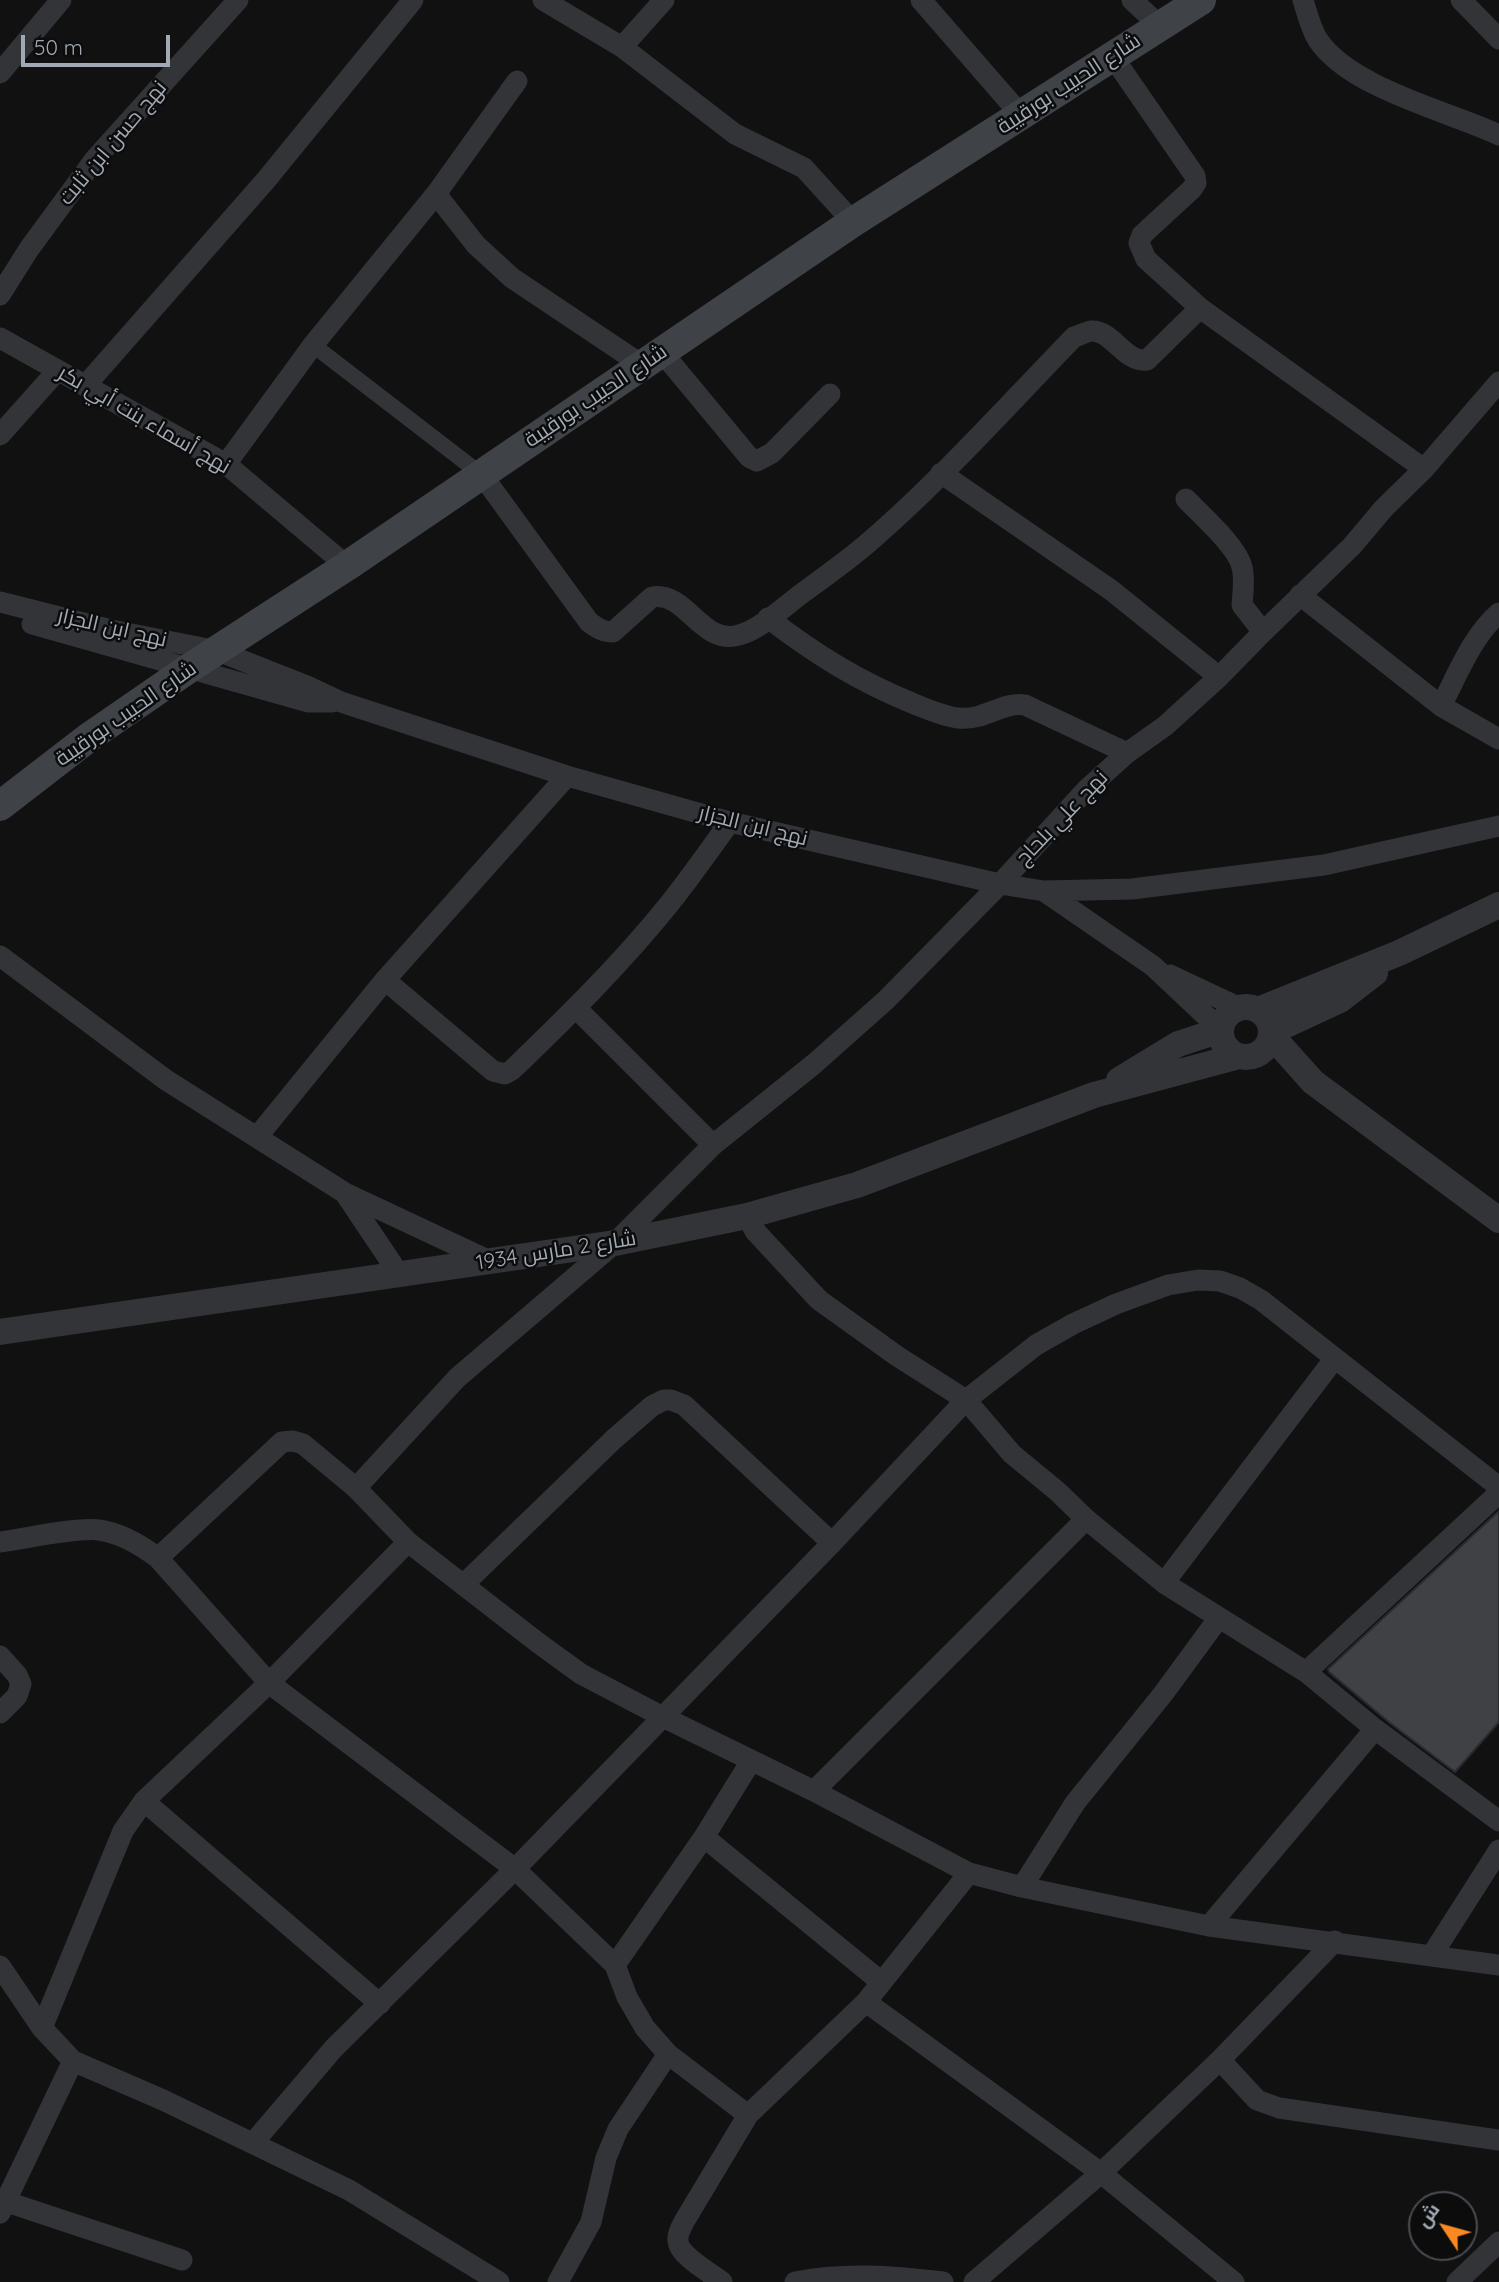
<!DOCTYPE html>
<html>
<head>
<meta charset="utf-8">
<style>
	body { margin:0 }
	#map { position:relative; width:1499px; height:2282px; overflow:hidden; background:#111112; font-family:Quicksand,Cairo,sans-serif }
	canvas { display:block }
	.north { position:absolute; left:1408px; top:2191px; width:70px; height:70px; box-sizing:border-box; background:#0c0c0d; border:2px solid #484b50; border-radius:50%; rotate:306deg; font-size:19px; font-weight:700; line-height:28px; text-align:center; color:#a1aab4 }
	.north::after { content:''; display:block; margin:auto; width:24px; height:32px; background:#fc8920; clip-path:polygon(50% 0,100% 100%,50% 72%,0 100%) }
	.scale { position:absolute; left:21px; top:35px; width:149px; height:32px; box-sizing:border-box; border:4px solid #a1aab4; border-top:0; padding-left:9px; font-size:21px; line-height:24px; white-space:nowrap; color:#a1aab4; -webkit-text-stroke:5px #0c0c0d; paint-order:stroke }
</style>
</head>
<body>
<div id="map">
<canvas width="1499" height="2282"></canvas>
<div class="north">ش</div>
<div class="scale">50 m</div>
</div>
<script>
const ctx = document.querySelector('canvas').getContext('2d');
ctx.lineJoin = 'round';
function paint(path, color) { ctx.fillStyle = color; ctx.fill(path, 'evenodd'); }
function trace(path, color, width, dash) { ctx.strokeStyle = color; ctx.lineWidth = width; ctx.lineCap = dash ? 'butt' : 'round'; ctx.setLineDash(dash || []); ctx.stroke(path); }
function label(font, color, halo, rows, align = 'center') {
  ctx.font = font + ' Quicksand,Cairo,sans-serif'; ctx.lineWidth = 5; ctx.setLineDash([]); ctx.textBaseline = 'middle'; ctx.strokeStyle = halo; ctx.fillStyle = color; for (const [text, x, y, turn = 0] of rows) {
    ctx.save(); ctx.translate(x, y); ctx.rotate((+turn || 0) * Math.PI / 180); ctx.textAlign = isNaN(turn) ? turn : align; if (halo) ctx.strokeText(text, 0, 0); ctx.fillText(text, 0, 0); ctx.restore();
  }
}
const building = new Path2D(`
	M1499,1511v211l-44,50 -65,-49 -61,-51 -1,-3z`);
const pedestrian = new Path2D(`
	M313,345l169,130`);
const minor = new Path2D(`
	M543,0l79,47 113,87 69,34 49,54
	M921,0l100,115
	M1132,0l28,26
	M1303,0c4,13 8,29 15,40 32,48 130,71 181,95
	M1461,0l38,39
	M622,47l42,-47
	M1113,57l82,119 1,7 -4,6 -50,46 -3,8 7,16 54,49 224,161
	M0,73l61,-73
	M436,194l40,51 36,33 130,87
	M0,295l29,-46 66,-90 143,-159
	M0,338l226,126 121,102
	M661,351l88,106 8,4 15,-8 58,-59
	M1499,382l-75,87 -40,39 -32,38 -89,86 -44,45 -54,49 -38,27 -40,36 -87,95 -114,116 -72,64 -101,81 -98,98 -158,135 -101,110 52,54 129,100 44,32 82,43 151,74 155,82 53,14 187,39 290,39
	M85,386l181,-206 147,-180
	M0,435l58,-65
	M226,464l87,-119 123,-151 81,-113
	M941,473l170,117 108,87
	M482,475l107,147c8,6 14,10 24,10l39,-35c35,-6 49,49 87,38 20,-5 45,-28 62,-41 22,-16 46,-33 67,-51 72,-62 140,-138 206,-206 6,-2 12,-5 17,-6 22,-1 33,32 56,29l53,-52
	M1186,499c15,16 51,47 56,68 3,12 1,26 0,38l21,27
	M1300,595l141,111 58,33
	M0,602l111,28 107,21 89,35 34,16 226,74 163,46 270,62 44,7 109,75 68,64
	M768,618c47,36 90,63 144,85 15,6 30,13 46,15 27,3 45,-17 67,-13l102,48
	M32,624l276,78h24
	M1441,706c16,-30 31,-70 58,-93
	M1044,891l88,-2 192,-24 175,-39
	M0,956l166,124 179,113 147,69
	M1170,975l70,33
	M385,980l108,91 12,3 7,-4c55,-53 110,-107 158,-167 21,-26 40,-54 60,-81
	M576,1008l137,137
	M257,1137l128,-157 182,-204
	M346,1195l53,79
	M747,1216l8,15 64,69 78,56 69,44 46,54 45,37 29,28 78,64 142,89 69,57 124,92
	M0,1542c25,-3 76,-15 99,-12 21,3 42,15 59,28l111,125 246,186 100,96 12,32 18,31 23,26 80,61
	M158,1558l124,-116 11,-1 10,3 53,44
	M1164,1583l171,-225
	M463,1585l151,-146 38,-33 12,-6h7l13,5 148,138
	M0,1656l17,19 4,9 -4,12 -17,17
	M1306,1672l193,-179
	M814,1791l272,-272
	M144,1801l236,203
	M704,1837l176,144
	M1022,1887l53,-84 88,-109 55,-75
	M1209,1926l166,-197
	M1432,1955l67,-105
	M615,1965l89,-128 47,-76
	M0,1966l42,62 31,33 90,39 186,90 150,92
	M866,2002l235,171 133,109
	M42,2028l81,-197 21,-30 125,-118 139,-141
	M1220,2060l37,40 22,8 220,32
	M253,2143l81,-95 181,-179 317,-326 134,-143 70,-55 37,-21 43,-20 52,-19 30,-5 22,1 20,7 21,12 238,187
	M4,2201l178,59
	M0,2213l73,-152
	M558,2282l33,-60 15,-64 12,-29 50,-75
	M722,2282c-11,-9 -43,-26 -44,-41 -1,-8 4,-15 7,-21l63,-105 118,-113 103,-129
	M795,2282c50,-10 98,-6 148,0
	M974,2282l127,-109 119,-113 115,-119
	M1457,2282l42,-40`);
const tertiary = new Path2D(`
	M1221 1032a25 25 0 1 1 50 0a25 25 0 1 1-50 0Z
	M1258,1010l141,-57 100,-48
	M1271,1032l69,-32 35,-27
	M1271,1035l42,47 186,138
	M1119,1080l59,-36 43,-14
	M0,1332l615,-89 132,-27 110,-31 237,-90 145,-39`);
const secondary = new Path2D(`
	M0,806l88,-68 100,-69 159,-103 506,-344 348,-222`);
const streetNames = [
	["شارع الحبيب بورقيبة",1069,84,-33],
	["نهج حسن ابن ثابت",113,143,-50],
	["شارع الحبيب بورقيبة",596,396,-34],
	["نهج أسماء بنت أبي بكر",144,420,30],
	["نهج ابن الجزار",112,628,13],
	["شارع الحبيب بورقيبة",126,714,-35],
	["نهج علي بلحاج",1062,818,-46],
	["نهج ابن الجزار",753,826,14],
	["شارع 2 مارس 1934",556,1251,-9]
];
paint(building, '#404145');
trace(building, '#2b2b2f', 2);
trace(pedestrian, '#323438', 16);
trace(minor, '#323438', 21);
trace(tertiary, '#323438', 26);
trace(secondary, '#3f4348', 30);
label('21px', '#a1aab4', '#0c0c0d', streetNames);
</script>
</body>
</html>
